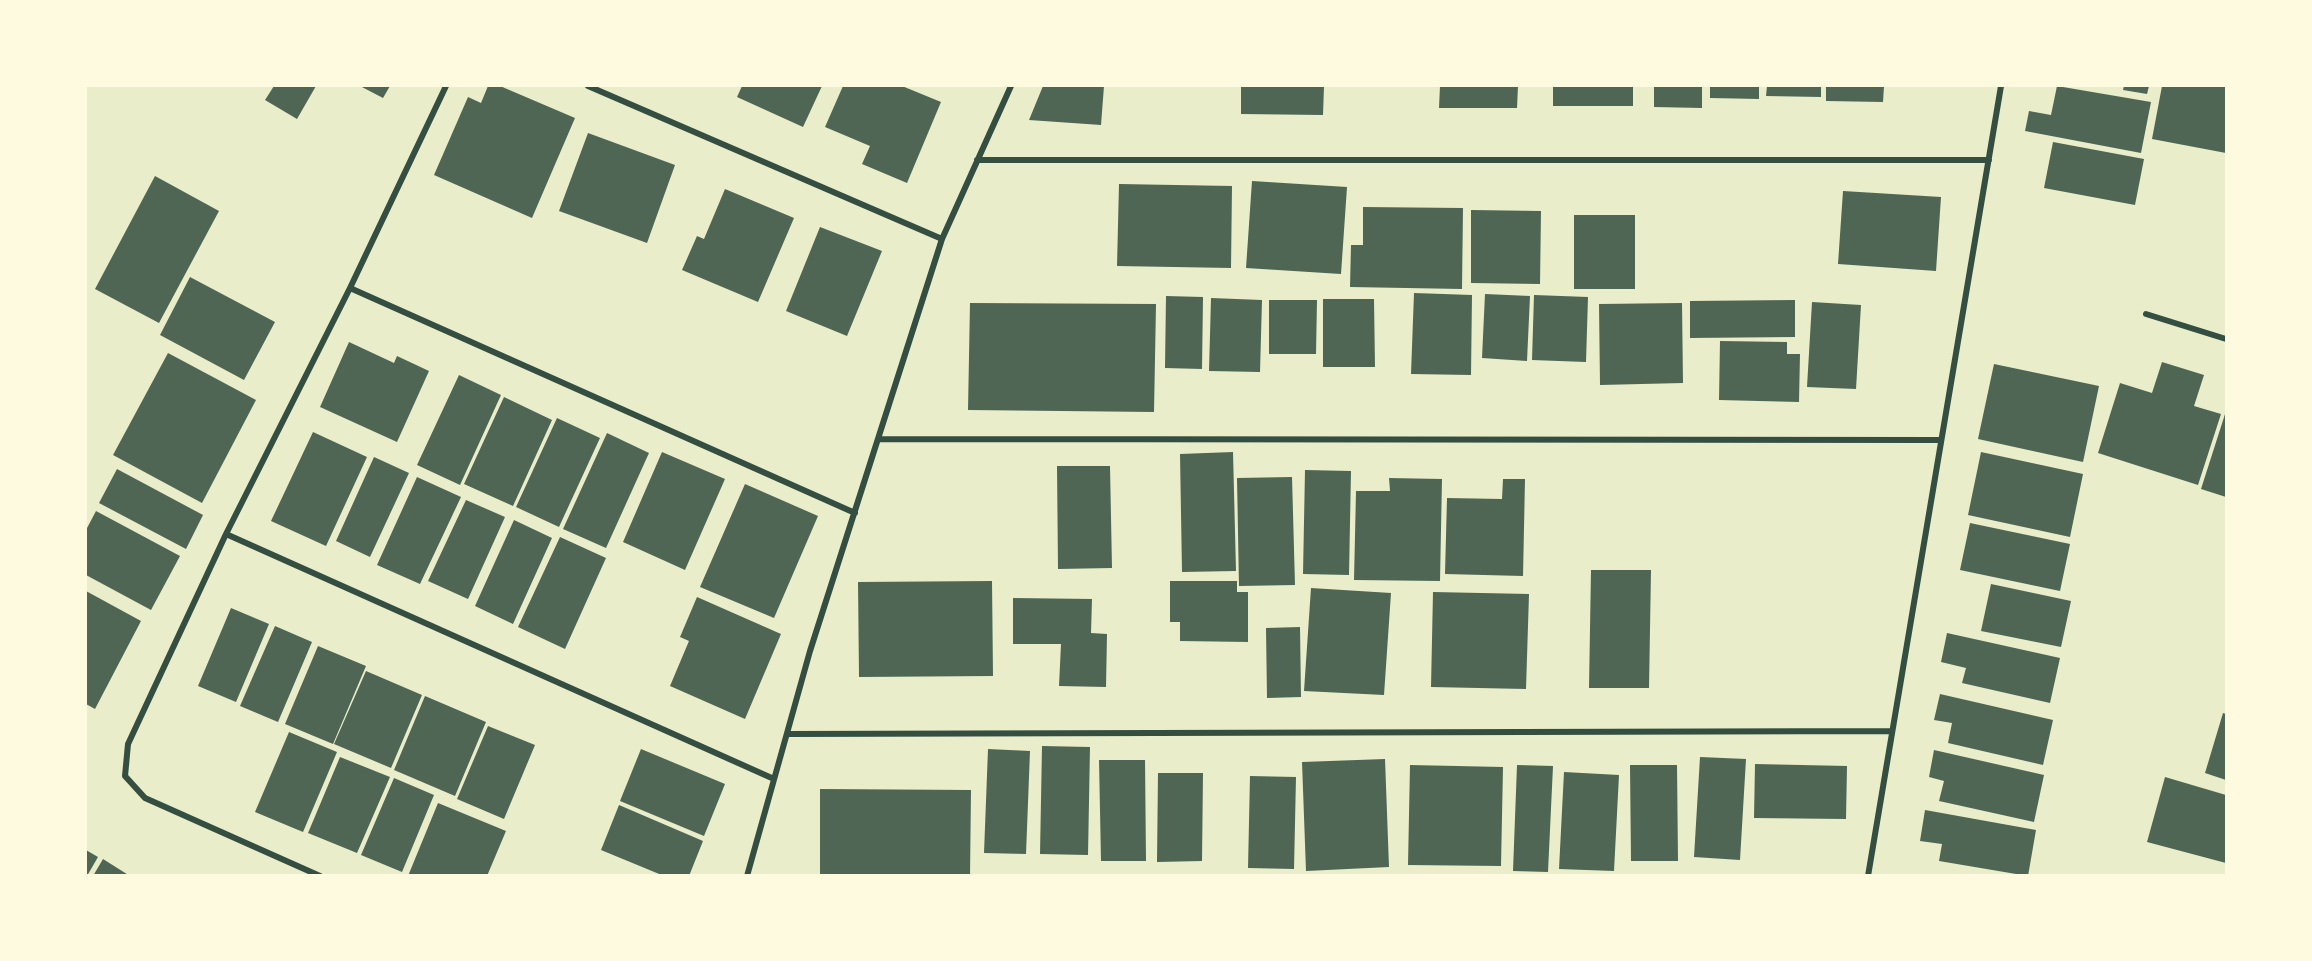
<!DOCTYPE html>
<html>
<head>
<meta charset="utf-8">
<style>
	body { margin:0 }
	#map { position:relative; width:2312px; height:961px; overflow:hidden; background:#e9edc9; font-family:"Open Sans",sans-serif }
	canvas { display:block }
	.frame { position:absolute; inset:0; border:87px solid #fefae0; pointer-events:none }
</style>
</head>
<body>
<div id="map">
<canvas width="2312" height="961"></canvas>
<div class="frame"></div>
</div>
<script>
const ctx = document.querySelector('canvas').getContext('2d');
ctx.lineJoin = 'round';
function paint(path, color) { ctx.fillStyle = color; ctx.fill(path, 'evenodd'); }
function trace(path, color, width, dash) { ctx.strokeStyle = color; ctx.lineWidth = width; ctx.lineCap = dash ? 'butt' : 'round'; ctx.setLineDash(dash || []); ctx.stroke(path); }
const building = new Path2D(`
	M274,86h42l-19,33 -32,-19z
	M360,86h30l-7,12z
	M488,86h12l75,32 -43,100 -98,-43 34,-78 13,6z
	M742,86h80l-19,41 -66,-30z
	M843,86h59l39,16 -34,81 -45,-19 8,-18 -45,-19z
	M1043,86h61l-3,39 -72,-5z
	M1241,86h83l-1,29 -82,-1z
	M1440,86h78l-1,22h-78z
	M1553,86h80v20h-80z
	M1654,86h48v22l-48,-1z
	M1710,86h49v13l-49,-1z
	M1767,86h54v11l-55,-1z
	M1826,86h58l-1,16 -57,-1z
	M2057,86l94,16 -10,51 -116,-22 4,-20 22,4z
	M2124,86h25l-2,8 -24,-4z
	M2162,86h64v67l-74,-14z
	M588,133l87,32 -28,78 -88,-32z
	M2053,142l91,17 -9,46 -91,-17z
	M155,176l64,35 -60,112 -64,-34z
	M1252,181l95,6 -6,87 -95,-6z
	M1119,184l113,2 -1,82 -114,-2z
	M725,189l69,29 -36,84 -76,-32 15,-34 7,3z
	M1843,191l98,6 -5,74 -98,-7z
	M1363,207l100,1 -1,81 -112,-2 1,-42h12z
	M1471,210l70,1 -1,73 -69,-1z
	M1574,215h61v74h-61z
	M820,227l62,24 -35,85 -61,-25z
	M190,277l85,45 -31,58 -84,-45z
	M1414,293l58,2 -1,80 -60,-1z
	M1485,294l45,2 -3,65 -45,-3z
	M1534,295l54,2 -2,65 -54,-2z
	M1166,296l37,1 -1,72 -37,-1z
	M1211,298l51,2 -2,72 -51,-1z
	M1323,299h51l1,68h-52z
	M1269,300h48l-1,54h-47z
	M1795,300v37l-105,1v-37z
	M1812,302l49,3 -5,84 -49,-2z
	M970,303l186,1 -2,108 -186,-2z
	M1682,303l1,80 -83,2 -1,-81z
	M1720,341l67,1v12h13l-1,48 -80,-2z
	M349,342l45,21 3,-7 32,15 -32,71 -77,-35z
	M168,353l88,47 -54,103 -89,-48z
	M2162,362l42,13 -10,31 27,8 -23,71 -100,-32 22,-70 32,10z
	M1994,364l105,22 -16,76 -105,-23z
	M459,375l42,20 -41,90 -43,-20z
	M504,397l48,23 -39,86 -49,-22z
	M2226,411v86l-25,-8z
	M557,418l43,20 -41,89 -43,-20z
	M313,432l54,25 -41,89 -55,-25z
	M607,433l42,20 -43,95 -43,-19z
	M662,452l63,27 -40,91 -62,-28z
	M1233,452l3,119 -54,1 -2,-118z
	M1981,452l102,22 -13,63 -102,-22z
	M374,457l35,16 -39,84 -34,-16z
	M1057,466h53l2,102 -54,1z
	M117,469l86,46 -17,34 -87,-46z
	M1305,470l46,1 -2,104 -46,-1z
	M417,477l44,20 -41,87 -43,-19z
	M1292,477l3,108 -56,1 -2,-108z
	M1389,478l53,1 -2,102 -86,-1 2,-89h34z
	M1503,479h22l-2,97 -78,-2 2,-76 55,1z
	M745,484l73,32 -44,102 -74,-31z
	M466,500l39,17 -37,82 -40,-18z
	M96,511l84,45 -29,54 -65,-35v-45z
	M514,520l38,18 -39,86 -38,-18z
	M1970,523l100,21 -10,47 -100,-21z
	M560,537l46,21 -41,91 -47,-22z
	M1591,570h60l-2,118h-60z
	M992,581l1,95 -134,1 -1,-95z
	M1170,581h67v11h11v50l-68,-1v-19h-10z
	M1991,584l80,17 -10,46 -80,-16z
	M1311,588l80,5 -7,102 -80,-4z
	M86,591l55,30 -46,88 -9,-5z
	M1433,592l96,2 -3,95 -95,-2z
	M697,597l84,37 -36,85 -75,-33 19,-45 -9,-4z
	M1013,598l79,1 -1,34 16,1 -1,53 -47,-1 2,-42h-48z
	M231,608l38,16 -33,78 -38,-16z
	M275,626l37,16 -34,80 -38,-16z
	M1300,627l1,70 -34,1 -1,-70z
	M1947,633l113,25 -10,45 -88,-20 4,-15 -25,-6z
	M318,646l48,20 -33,78 -48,-20z
	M366,671l56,24 -31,73 -57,-24z
	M1940,694l113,26 -10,45 -95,-22 4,-20 -18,-3z
	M425,696l61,26 -31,74 -61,-26z
	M2223,713l3,1v66l-21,-7z
	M488,726l47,19 -31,74 -47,-20z
	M289,732l48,20 -34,80 -48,-20z
	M1042,746l48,1 -2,108 -48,-1z
	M641,749l84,35 -21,52 -84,-35z
	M988,749l42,2 -4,103 -42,-1z
	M1934,750l110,25 -10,47 -95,-21 5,-20 -15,-4z
	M340,757l50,20 -33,76 -49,-20z
	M1700,757l46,2 -6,101 -46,-3z
	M1385,759l4,108 -83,4 -4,-109z
	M1099,760h46l1,101h-45z
	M1755,764l92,2 -1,53 -92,-1z
	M1410,765l93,2 -2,99 -93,-1z
	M1517,765l36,1 -5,106 -35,-1z
	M1630,765h47l1,96h-47z
	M1564,772l55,3 -5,96 -55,-2z
	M1158,773h45l-1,88 -45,1z
	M1250,776l46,1 -2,92 -46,-1z
	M2165,777l61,18v68l-79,-21z
	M394,778l40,17 -32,77 -41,-17z
	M820,789l151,1 -1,86h-150z
	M438,803l68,28 -19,45h-79z
	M619,805l84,36 -14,35h-25l-63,-26z
	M1925,810l111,20 -8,46 -89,-15 3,-17 -22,-3z
	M86,850l12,7 -11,19h-1z
	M103,859l27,17h-37z`);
const minor = new Path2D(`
	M588,86l354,153
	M977,160h1012
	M350,288l505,225
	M2146,314l80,25
	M878,439l1063,1
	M226,534l548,245
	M787,734l1105,-3
	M320,876l-175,-78 -20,-22 3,-32 98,-210 124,-246 96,-202
	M747,876l63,-225 132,-412 69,-153
	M1868,876l133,-790`);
paint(building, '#4f6655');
trace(minor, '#344e41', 6);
</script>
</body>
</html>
